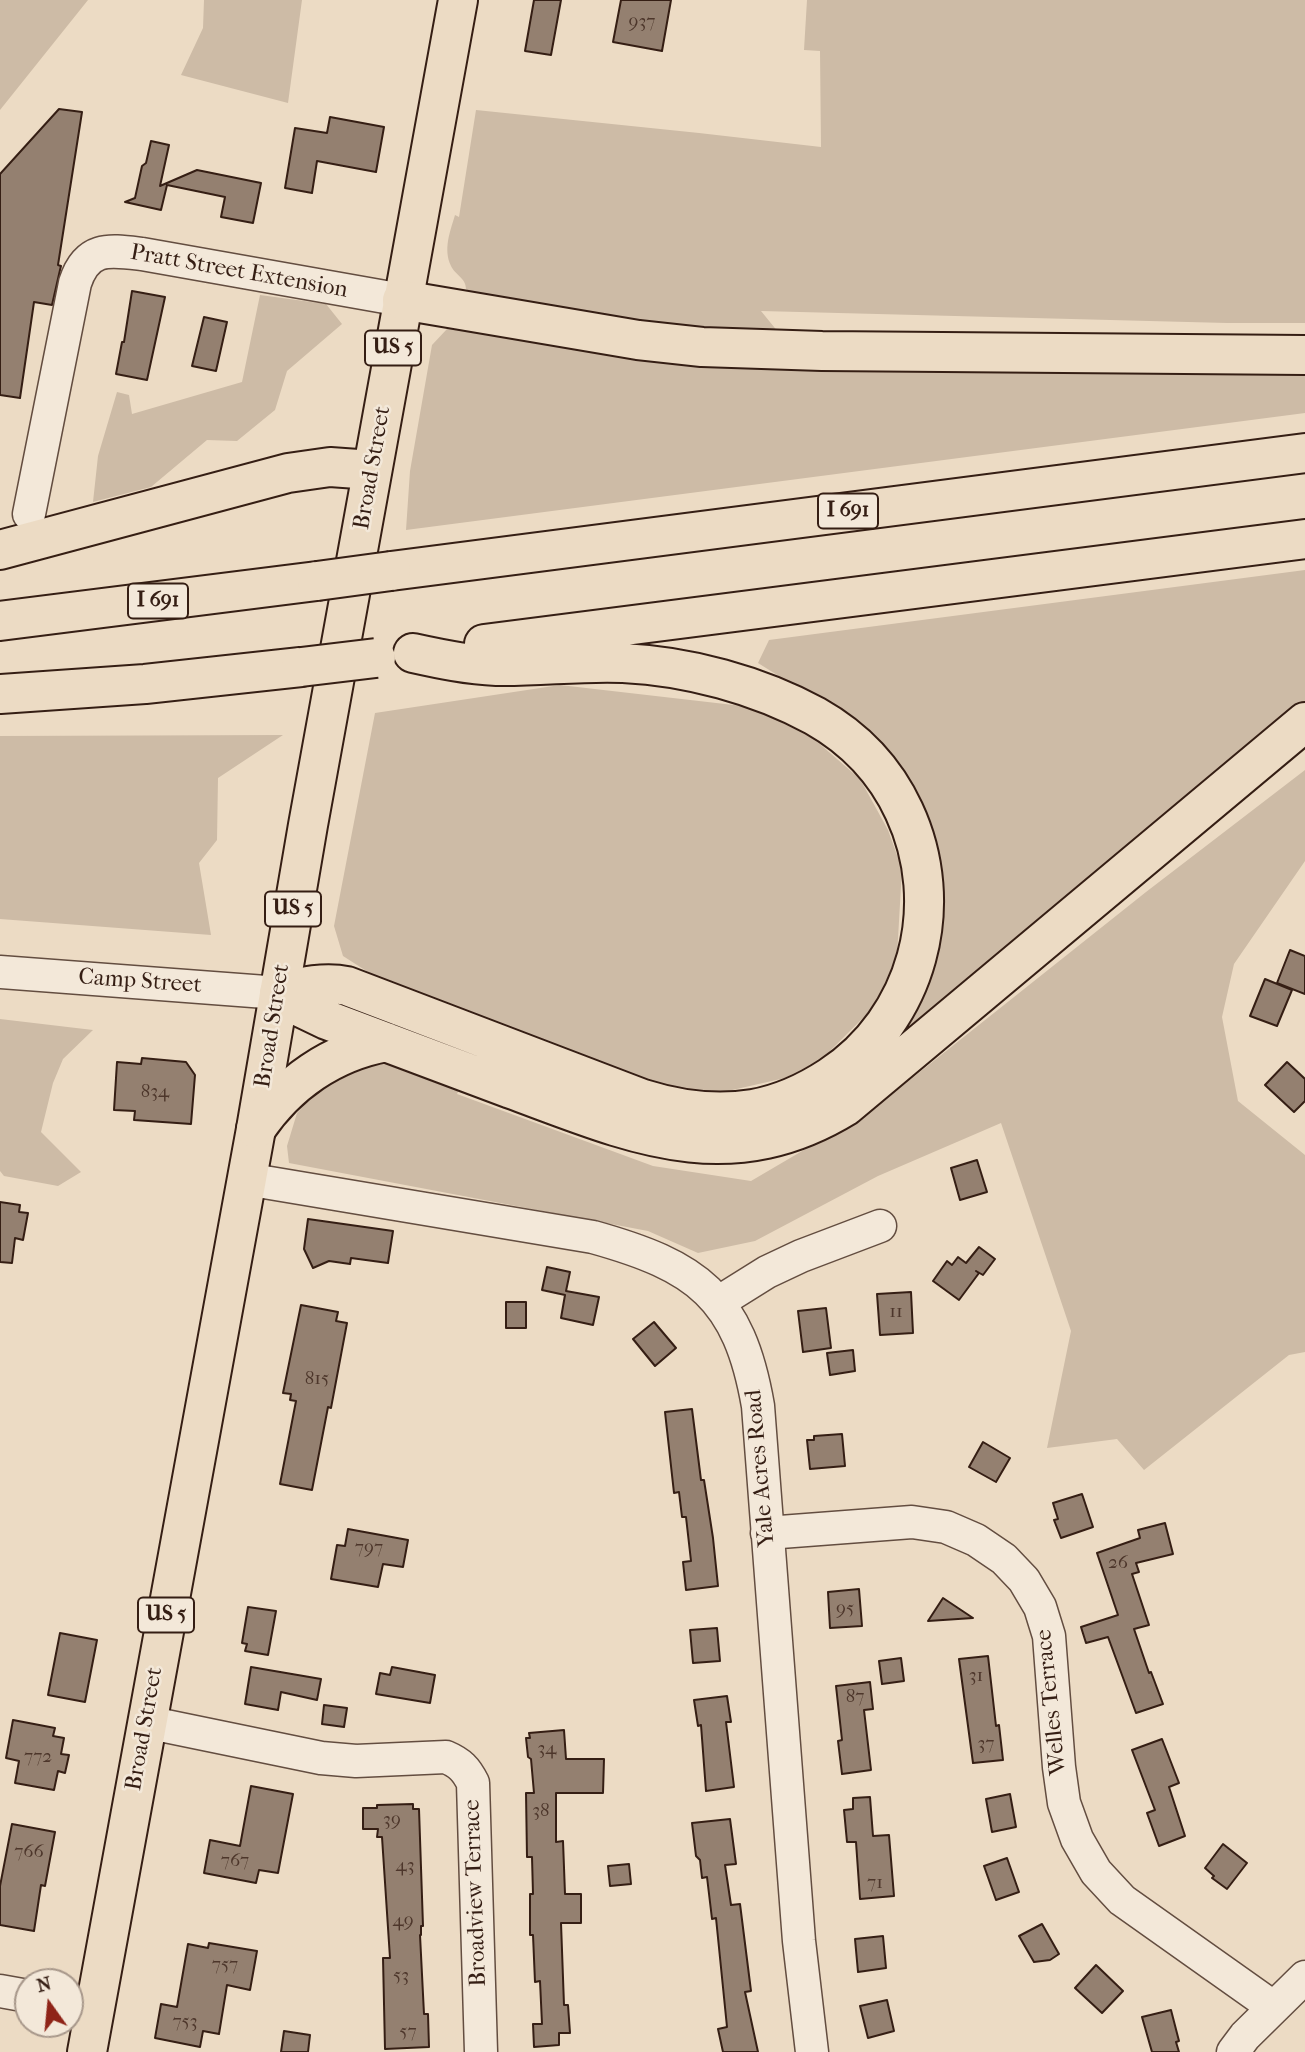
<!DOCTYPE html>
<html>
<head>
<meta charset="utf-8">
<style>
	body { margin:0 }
	#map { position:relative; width:1305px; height:2052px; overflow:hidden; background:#ecdbc4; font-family:"IM FELL French Canon",serif }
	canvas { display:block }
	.north { position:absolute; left:14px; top:1968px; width:70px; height:70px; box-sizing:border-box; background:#f3e8d9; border:2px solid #a7978a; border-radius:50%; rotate:345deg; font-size:19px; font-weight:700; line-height:28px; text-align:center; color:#351e14 }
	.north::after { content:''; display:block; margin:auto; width:24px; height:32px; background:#8f2418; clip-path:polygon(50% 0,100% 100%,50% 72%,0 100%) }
</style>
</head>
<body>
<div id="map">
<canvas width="1305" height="2052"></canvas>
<div class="north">N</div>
</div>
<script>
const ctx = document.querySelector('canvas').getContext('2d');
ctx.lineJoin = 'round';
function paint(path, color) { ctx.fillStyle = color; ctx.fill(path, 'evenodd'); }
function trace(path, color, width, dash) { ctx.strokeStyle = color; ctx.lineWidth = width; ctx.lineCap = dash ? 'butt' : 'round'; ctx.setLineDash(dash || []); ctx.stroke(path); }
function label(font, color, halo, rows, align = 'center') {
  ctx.font = font + ' "IM FELL French Canon",serif'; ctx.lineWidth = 5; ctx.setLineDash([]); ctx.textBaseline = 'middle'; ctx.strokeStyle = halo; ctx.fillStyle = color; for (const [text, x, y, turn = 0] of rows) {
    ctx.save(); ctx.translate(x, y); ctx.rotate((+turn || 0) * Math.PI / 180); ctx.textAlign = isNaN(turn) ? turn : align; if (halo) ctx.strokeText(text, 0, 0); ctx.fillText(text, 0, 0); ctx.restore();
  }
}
const green = new Path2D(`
	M0,0h88l-88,110z
	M204,0h98l-14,103 -107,-28 22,-47z
	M807,0h498v323h-78l-466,-12 22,27 -144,-12 -161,-27 -12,-10c0,-11 -11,-14 -15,-23 -8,-17 -1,-34 4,-51l4,2 17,-107 223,23 122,14 -1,-96 -16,-1z
	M260,295l66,9 16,20 -55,47 -12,39 -38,31 -30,-1 -56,47 -58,15 5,-46 19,-64 12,3 3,19 110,-32z
	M459,326l99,17 194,25 152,-2 401,2v45l-899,117 4,-59 22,-126 15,-16z
	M1305,570v136l-390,326 -17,-9 36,-114 -80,-186 -96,-60 11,-23z
	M560,685l191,22 63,32 46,40 28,51 14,39 -5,87 -22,50 -53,53 -37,19 -66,15 -47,-4 -290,-108 -39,-25 -9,-30 41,-213z
	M283,735l-65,43 -1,62 -18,23 12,72 -211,-16v-183z
	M1305,770v91l-71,103 -12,53 16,84 67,54v197l-16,3 -145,115 -27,-31 -70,9 24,-117 -70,-208 -123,53 -123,65 -57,12 -50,-22 -359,-68 -2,-17 10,-33 24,-26 26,-13 30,-13 24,2 60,22 -4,9 196,72 98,15 121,-71 274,-218z
	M0,1019l93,11 -30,29 -10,24 -12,49 40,40 -23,14 -54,-10 -4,-5z`);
const building = new Path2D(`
	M534,0h27l-10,55 -26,-4z
	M621,0h50l-9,51 -49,-9z
	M59,109l23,3 -24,153 3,1 -1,4 -8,35 -18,-3 -14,96 -20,-3v-221z
	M330,117l54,10 -8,45 -59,-11 -5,32 -27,-5 10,-60 32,5z
	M151,141l18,4 -9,41 37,-16 64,13 -8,40 -32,-6 4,-20 -58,-12 -6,25 -36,-8 10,-4 7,-32 4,-3z
	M132,291l33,6 -18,83 -31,-6 6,-32h2z
	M204,317l23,5 -11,49 -24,-5z
	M1290,950l15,6v38l-28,-11z
	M1265,979l27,11 -15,36 -27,-10z
	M142,1058l44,4 9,13 -4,49 -57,-4 1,-9 -21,-1 3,-48 24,2z
	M1287,1062l18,17v22l-11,11 -29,-27z
	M977,1160l10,32 -27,8 -9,-32z
	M0,1202l20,3 -1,7 9,1 -5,27 -8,-2 -3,25 -12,-1z
	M308,1219l85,12 -5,32 -37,-5 -1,6 -21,-3 -16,7 -9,-19z
	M979,1247l16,12 -12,16 -7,-4 3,2 -20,27 -26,-19 14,-20 5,4 6,-8 8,6z
	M547,1267l23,5 -4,19 33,6 -6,28 -32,-7 4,-23 -23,-5z
	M911,1292l2,41 -33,2 -3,-41z
	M506,1302h20v26h-20z
	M301,1305l37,7 -2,9 11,2 -16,85 -3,-1 -16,83 -32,-6 16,-83 -6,-1 1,-6 -8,-1z
	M826,1308l5,40 -28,4 -5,-41z
	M654,1322l22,26 -21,18 -22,-27z
	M853,1350l2,21 -25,4 -3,-22z
	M692,1409l9,71h3l9,58 5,48 -32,4 -3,-28 8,-1 -5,-44h-4l-3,-25 -5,1 -9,-81z
	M842,1434l3,32 -35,3 -3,-29h7v-4z
	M983,1442l27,16 -14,24 -27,-15z
	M1082,1494l11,33 -32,11 -7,-18 4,-1 -5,-16z
	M1165,1523l8,31 -37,9 3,9 -7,2 17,51 -15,4 15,44 2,-1 12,32 -27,9 -28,-76 -22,6 -5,-16 37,-12 -21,-62 43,-15 -2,-8z
	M348,1529l60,11 -5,27 -20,-3 -5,23 -47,-8 6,-34 8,1z
	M859,1589l3,37 -32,2 -2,-36z
	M943,1598l30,20 -45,3z
	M248,1607l28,4 -8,44 -23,-4 2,-7 -5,-1z
	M717,1628l3,33 -27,2 -3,-33z
	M60,1633l37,7 -12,62 -37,-7z
	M988,1656l8,70 3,-1 4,35 -30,3 -14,-104z
	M901,1658l3,23 -22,3 -3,-23z
	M251,1667l70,12 -4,21 -36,-8 -3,18 -33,-6z
	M392,1667l43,8 -5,28 -54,-9 4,-21 10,2z
	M870,1682l3,27 -9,1 7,60 -29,4 -4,-33 4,-1 -6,-54z
	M727,1696l4,26h-5l8,65 -28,4 -5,-66 -3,1 -4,-26z
	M324,1705l23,3 -3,19 -22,-3z
	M13,1720l42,8 -2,8 11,2 -3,16 8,1 -4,18 -7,-2 -4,19 -39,-7 4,-22 -13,-3z
	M564,1730l2,29h38l-1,34h-47v49l7,-1 2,53h16v29h-20l3,82h4l2,28h-11v12l-25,2 -1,-23h9l-2,-43 -5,1 -2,-47h-3v-41h3l-1,-37h-5l-1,-64h8l-3,-34 -3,-2 -2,-19h4l-1,-5z
	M1162,1739l17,44 -10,4 16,49 -26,10 -12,-33 8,-3 -23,-60z
	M251,1786l42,8 -15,79 -19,-3 -3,13 -52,-10 6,-33 30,6z
	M1010,1794l6,33 -24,5 -6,-33z
	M870,1797l3,39 16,-1 5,61 -34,3 -4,-57h-9l-3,-32 9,-1v-11z
	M413,1804v5h6l4,117h-2v9h-1l4,79h4l1,33 -44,2 -2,-91h7l-8,-121h-5l1,-8h-15v-21h14v-3z
	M730,1819l6,45 -11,1 6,40 9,-1 11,87 -6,1 13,60h-35l-5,-23 9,-2 -11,-109 -4,1 -5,-42 -5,1 -2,-18 -4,-4 -4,-33z
	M12,1824l43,8 -10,54 -4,-1 -7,46 -34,-6v-39z
	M1223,1844l24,19 -20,26 -15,-11 2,-2 -9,-8z
	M1007,1858l12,34 -23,8 -12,-34z
	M629,1864l2,20 -21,2 -2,-20z
	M1042,1924l17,30 -9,6 -16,2 -15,-26z
	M883,1936l3,32 -28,4 -3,-33z
	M209,1943l48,8 -7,39 -23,-5 -8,49 -16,-3 -3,16 -45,-9 6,-34 16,3 11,-63 20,4z
	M1096,1965l27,26 -21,22 -27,-25z
	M887,2000l7,31 -26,7 -8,-32z
	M1171,2010l8,31 -3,1 3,10h-27l-10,-35z
	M284,2031l26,4 -2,17h-27z`);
const minor = new Path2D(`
	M29,514l46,-231c12,-37 34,-33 67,-29l260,46
	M0,972l279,21
	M246,1179l347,58c104,29 146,59 165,169l41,535 13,111
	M719,1302l48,-30 34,-16 79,-30
	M767,1533l145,-11 34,5 30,13 28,19 20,21 16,27 9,29 10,131 5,36 13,36 19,33 26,28 151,107
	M146,1722l175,36 35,3 90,-4c14,6 20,12 27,26l8,269
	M0,1991l28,5
	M1233,2052l12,-16 60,-59`);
const major = new Path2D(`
	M87,2052l169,-923 52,-304 150,-825`);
const highway = new Path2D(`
	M402,300l236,40 64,7 120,4 483,4
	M0,550l288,-77 42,-6 42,3
	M391,571l914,-118
	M0,621l317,-40
	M484,644l821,-105
	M0,694l145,-10 156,-17
	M279,993c23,-6 44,-12 68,-7l296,113c35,11 73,16 110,10 28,-5 54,-17 77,-32 88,-58 118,-172 74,-266 -19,-41 -50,-73 -89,-95 -57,-31 -127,-50 -192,-53 -42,-2 -85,4 -127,3 -28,-1 -56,-7 -83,-13
	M279,993l23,15 25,12c62,23 123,46 184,69 117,43 216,90 335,17l459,-384
	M256,1129c31,-46 76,-77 130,-87`);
const highwayBridge = new Path2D(`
	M317,581l74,-10
	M301,667l75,-9`);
const numberNames = [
	["937",642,22],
	["834",155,1092],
	["11",896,1312],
	["815",317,1379],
	["797",369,1548],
	["26",1118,1563],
	["95",845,1609],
	["31",976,1676],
	["87",855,1697],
	["37",986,1744],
	["34",547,1749],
	["772",38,1757],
	["38",541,1811],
	["39",392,1820],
	["766",29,1852],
	["767",235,1861],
	["43",405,1866],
	["71",875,1883],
	["49",403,1921],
	["757",225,1965],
	["53",401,1976],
	["753",185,2022],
	["57",408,2032]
];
const shields = [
	[393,348,56],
	[848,511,60],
	[158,601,60],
	[293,909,56],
	[166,1615,56]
];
const shieldNames = [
	["US 5",393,348],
	["I 691",848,511],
	["I 691",158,601],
	["US 5",293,909],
	["US 5",166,1615]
];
const streetNames = [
	["Pratt Street Extension",239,272,10],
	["Broad Street",373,468,-80],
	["Camp Street",140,982,4],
	["Broad Street",273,1026,-81],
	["Yale Acres Road",761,1468,-95],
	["Welles Terrace",1052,1702,-96],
	["Broad Street",145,1729,-80],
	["Broadview Terrace",476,1893,-92]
];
paint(green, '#cdbba6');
paint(building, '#948070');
trace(building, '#351e14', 2);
trace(minor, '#634d40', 35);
trace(major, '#351e14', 42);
trace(highway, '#351e14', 42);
trace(minor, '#f3e8d9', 32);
trace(major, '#ecdbc4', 38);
trace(highway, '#ecdbc4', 38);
trace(highwayBridge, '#351e14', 42, []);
trace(highwayBridge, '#ecdbc4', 38);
label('19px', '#4d362b', null, numberNames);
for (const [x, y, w] of shields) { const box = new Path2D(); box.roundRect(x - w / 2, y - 17.5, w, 35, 5); ctx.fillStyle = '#f3e8d9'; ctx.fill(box); trace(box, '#351e14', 2); }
label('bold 21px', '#351e14', null, shieldNames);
label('23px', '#351e14', '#f3e8d9', streetNames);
</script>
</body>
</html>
